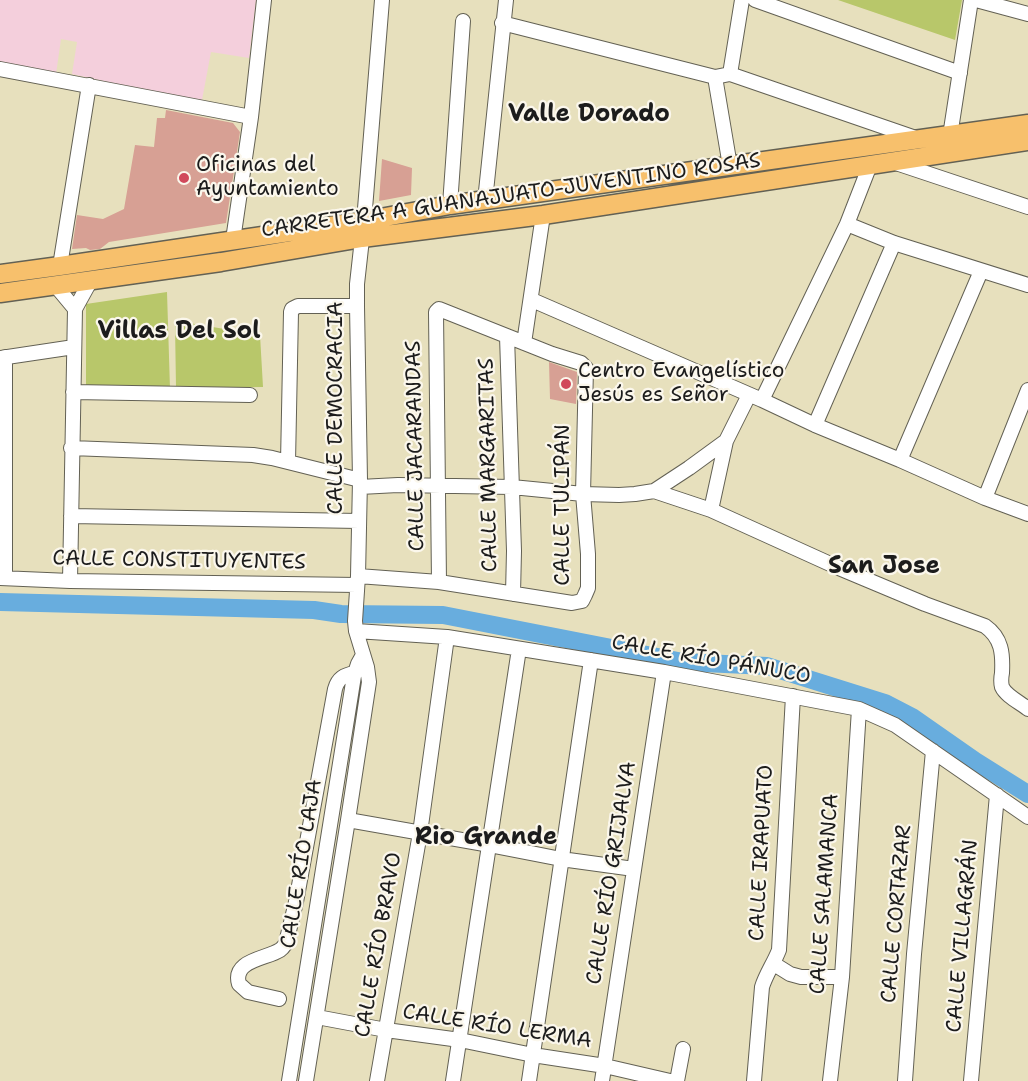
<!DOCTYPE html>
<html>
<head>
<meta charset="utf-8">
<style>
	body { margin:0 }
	canvas { display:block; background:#e7e0bd }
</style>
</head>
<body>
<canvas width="1028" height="1081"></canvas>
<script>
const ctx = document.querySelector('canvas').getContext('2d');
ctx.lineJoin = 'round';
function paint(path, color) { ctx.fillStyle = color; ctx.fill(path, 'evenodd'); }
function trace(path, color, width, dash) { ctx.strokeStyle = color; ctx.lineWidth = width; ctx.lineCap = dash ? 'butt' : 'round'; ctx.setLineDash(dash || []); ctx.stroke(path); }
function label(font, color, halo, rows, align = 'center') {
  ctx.font = font + ' "Shantell Sans",sans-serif'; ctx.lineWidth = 4.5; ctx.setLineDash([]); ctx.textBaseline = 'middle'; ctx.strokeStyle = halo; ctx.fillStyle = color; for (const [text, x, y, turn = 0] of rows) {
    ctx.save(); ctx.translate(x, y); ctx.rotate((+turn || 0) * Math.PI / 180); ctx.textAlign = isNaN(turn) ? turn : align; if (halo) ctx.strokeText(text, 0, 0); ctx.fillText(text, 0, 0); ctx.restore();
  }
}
const built = new Path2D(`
	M0,0h256l-7,58 -38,-6 -9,48 -45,-7 -85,-19 5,-32 -16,-3 -5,35 -56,-10z`);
const green = new Path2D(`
	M838,0h124l-7,40z
	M167,292l3,97 -84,-1v-84z
	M189,323l71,12 3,52 -87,1 -1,-64z`);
const river = new Path2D(`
	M0,602l314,8 27,4 102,1 240,47 84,4 118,37 27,14 63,44 53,33`);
const building = new Path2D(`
	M166,110l67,13 7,9 -14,91 -117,19 -9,7 -10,1 -4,-2 -14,1 5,-34 26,4 21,-10 11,-64 19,2 3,-29h8z
	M382,159l30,9 -1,27 -32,6z
	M549,362l28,10 -1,32 -26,-5z`);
const minor = new Path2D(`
	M755,0l205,73
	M976,0l52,14
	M502,23l213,54 15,-3 186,64
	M0,69l251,48
	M730,74l12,-74
	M715,77l15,89
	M950,136l21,-136
	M896,163l132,44
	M485,201l21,-201
	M450,205l13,-184
	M847,224l47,19 134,42
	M233,240l18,-123 13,-117
	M60,266l29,-181
	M55,285l20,24
	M532,300l230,100 53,25 85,35 85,38 43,16
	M507,336l7,215 -1,43
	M524,343l19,-128
	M0,358l74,-11
	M73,392l177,3
	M762,400l85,-176 23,-59
	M815,425l79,-182
	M71,448l182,7 19,3 88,22
	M900,460l81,-189
	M288,462l3,-150 1,-3 6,-3h59
	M360,487l38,-2 114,2 71,7 36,1 16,-1 19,-3 35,-23 37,-27 23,-46
	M654,491l57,19 15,-69
	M985,498l43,-108
	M711,510l128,58 86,36 60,22c17,12 18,28 17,47 -1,5 -1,10 0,14 4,9 19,16 26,22
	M71,516l288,5
	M358,576l81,6 133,21 10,-2 3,-6 3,-7v-34l-5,-60 3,-126 -5,-5 -29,-9 -113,-45 -3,3 3,270
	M0,578l70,3 287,4
	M5,578v-221
	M70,581l5,-272 16,-29
	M356,631l91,6 217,35 195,37 36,16 133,92
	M348,820l142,25 71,14 73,10
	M774,964l16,10 11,3h41
	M279,999l-31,-7 -9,-8c-7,-24 27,-25 41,-34 3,-2 4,-4 6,-7l10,-41 39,-213c3,-11 9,-14 20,-16
	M317,1017l69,13 74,10 73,15 72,11 65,15
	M289,1081l65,-405 4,-12 5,-9
	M306,1081l42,-261 21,-138 -2,-15 -11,-36 -1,-10 3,-45 2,-96 -3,-174v-22l7,-63 18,-221
	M377,1081l43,-248 27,-196
	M453,1081l66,-432
	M529,1081l62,-421
	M602,1081l62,-409
	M677,1081l6,-32
	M754,1081l8,-94c4,-13 12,-24 17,-37l14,-254
	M830,1081l12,-104 17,-268
	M905,1081l9,-127 19,-203
	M971,1081l26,-286`);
const major = new Path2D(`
	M0,274l60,-8 304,-45 86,-16 578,-81
	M0,293l221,-31 141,-24 181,-23 485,-74`);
const markers = [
	[184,178,6,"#d1495b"],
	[566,384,6,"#d1495b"]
];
const poiNames = [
	["Oficinas del",196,166],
	["Ayuntamiento",196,190],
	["Centro Evangelístico",578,372],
	["Jesús es Señor",578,396]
];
const streetNames = [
	["CARRETERA A GUANAJUATO-JUVENTINO ROSAS",511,196,-8],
	["CALLE DEMOCRACIA",337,408,-90],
	["CALLE JACARANDAS",416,446,-91],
	["CALLE MARGARITAS",489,465,-91],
	["CALLE TULIPÁN",564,505,-90],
	["CALLE CONSTITUYENTES",179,561,1],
	["CALLE RÍO PÁNUCO",711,660,10],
	["CALLE IRAPUATO",762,853,-87],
	["CALLE RÍO LAJA",302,864,-81],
	["CALLE RÍO GRIJALVA",612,873,-81],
	["CALLE SALAMANCA",825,894,-86],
	["CALLE CORTAZAR",897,914,-85],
	["CALLE VILLAGRÁN",963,936,-85],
	["CALLE RÍO BRAVO",379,945,-80],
	["CALLE RÍO LERMA",497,1027,9]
];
const quarterNames = [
	["Valle Dorado",589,115],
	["Villas Del Sol",179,332],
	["San Jose",884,567],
	["Rio Grande",486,838]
];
paint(built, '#f4cfdc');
paint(green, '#b8c76a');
trace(river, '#68adde', 18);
paint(building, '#d7a094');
trace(minor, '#636154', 16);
trace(major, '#636154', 21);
trace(minor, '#fff', 14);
trace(major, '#f7c06c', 18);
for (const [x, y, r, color] of markers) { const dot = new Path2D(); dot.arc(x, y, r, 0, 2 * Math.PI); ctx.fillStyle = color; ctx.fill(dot); trace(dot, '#fbf7ec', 2); }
label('21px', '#1c1c1c', '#fbf7ec', poiNames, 'left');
label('21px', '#1c1c1c', '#fbf7ec', streetNames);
label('bold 24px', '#1c1c1c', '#fbf7ec', quarterNames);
</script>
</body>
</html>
